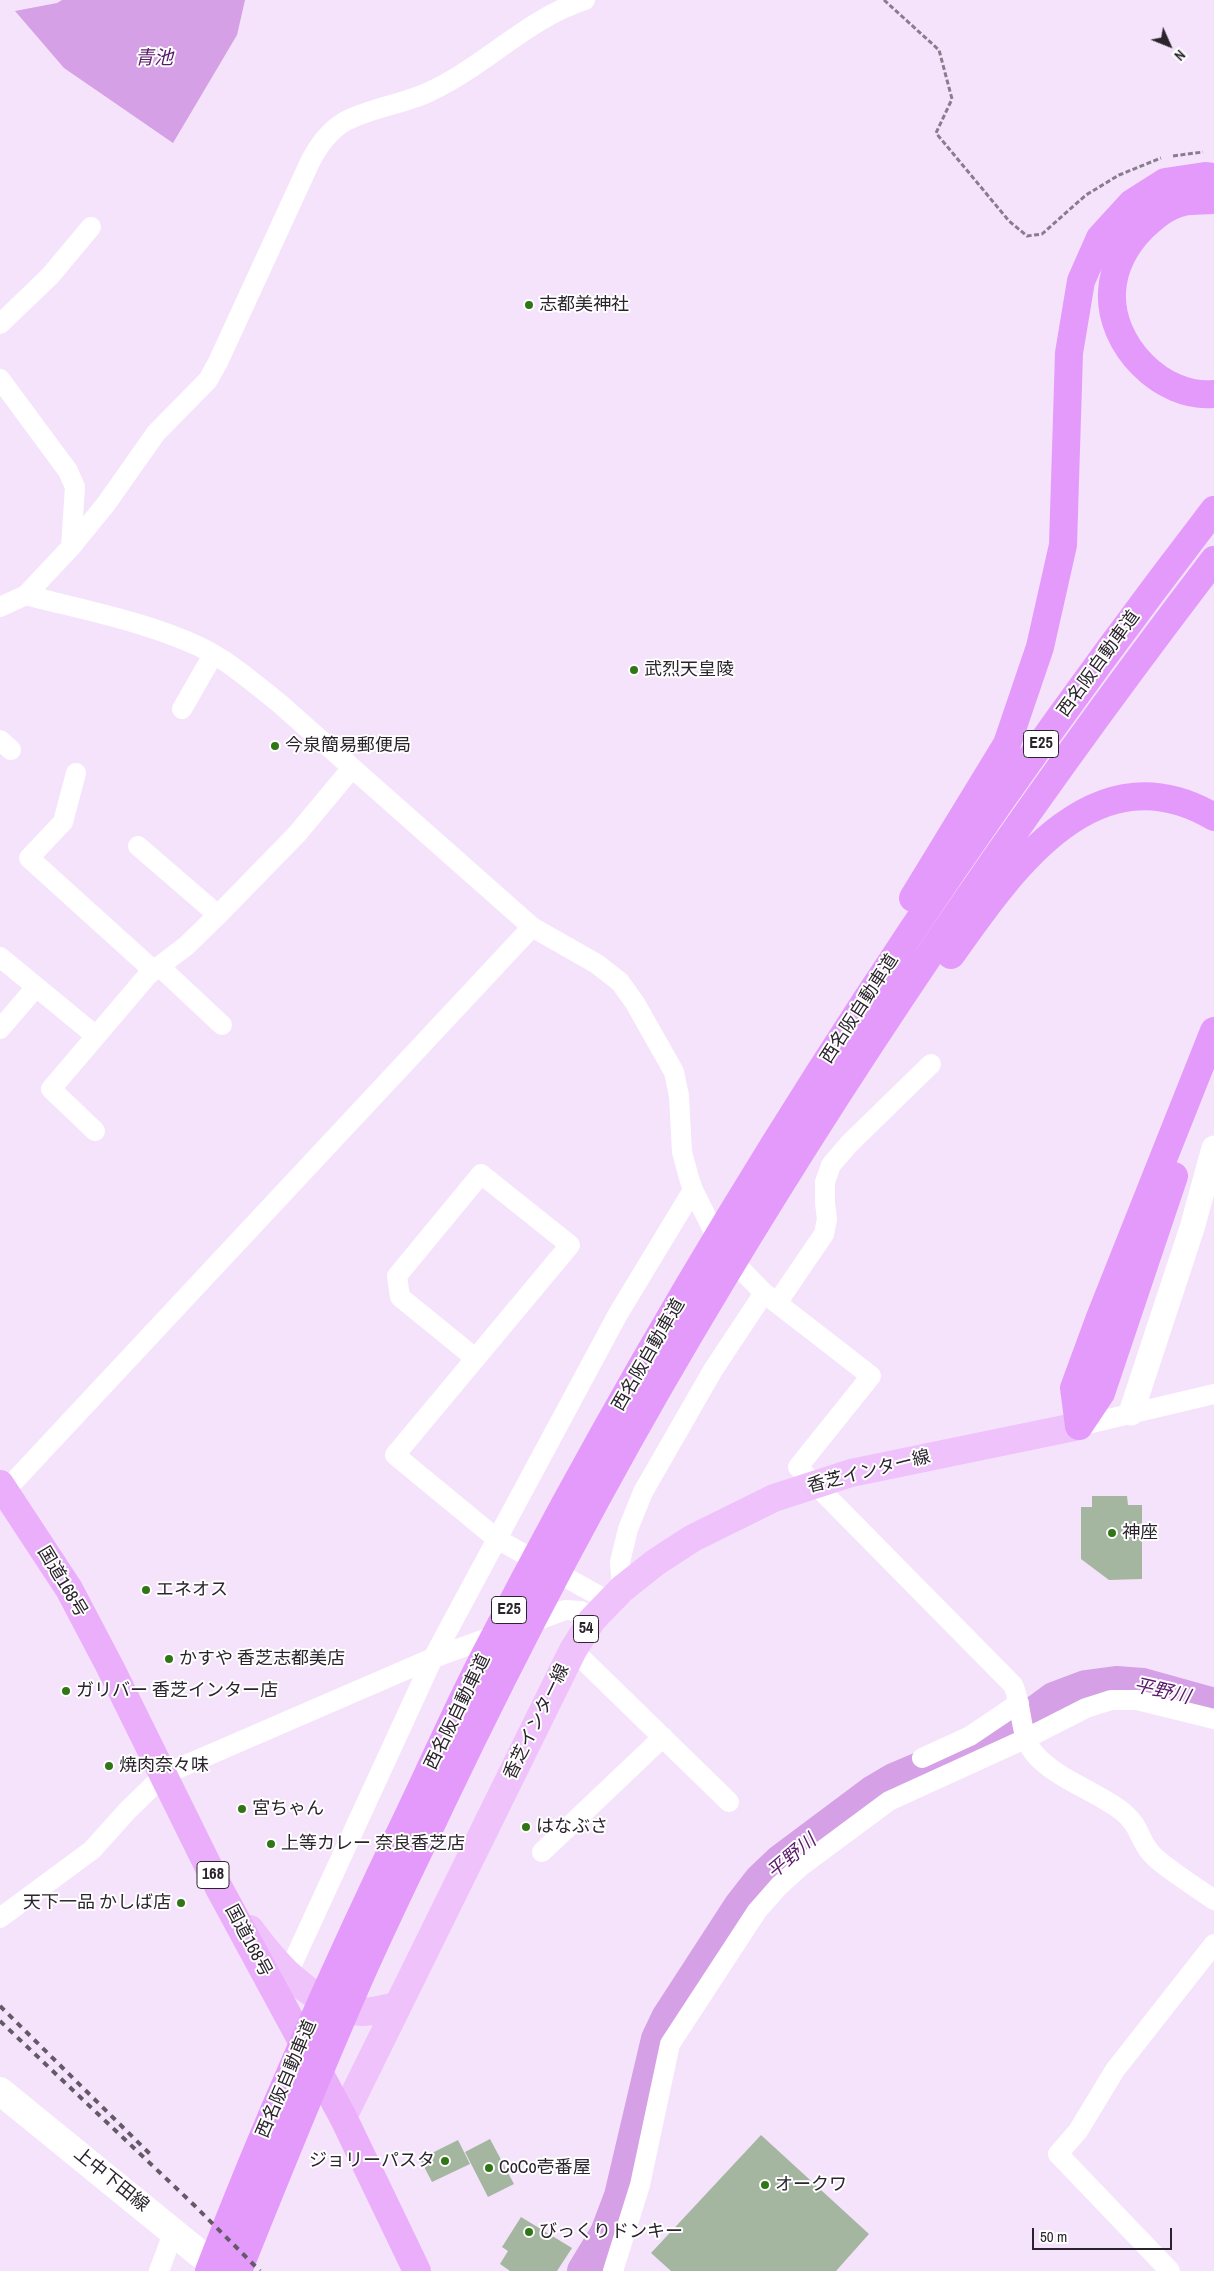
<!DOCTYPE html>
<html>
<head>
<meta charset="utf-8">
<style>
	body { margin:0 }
	#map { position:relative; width:1214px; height:2271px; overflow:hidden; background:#f5e3fb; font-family:"Archivo Narrow",sans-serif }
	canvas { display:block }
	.north { position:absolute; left:1144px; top:20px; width:50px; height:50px; -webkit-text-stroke:4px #fff; paint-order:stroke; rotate:134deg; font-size:14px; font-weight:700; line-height:20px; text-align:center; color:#2b242d }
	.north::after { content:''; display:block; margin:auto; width:18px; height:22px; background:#2b242d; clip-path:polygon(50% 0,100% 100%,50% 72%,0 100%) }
	.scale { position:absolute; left:1032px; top:2228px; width:140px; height:22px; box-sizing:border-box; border:2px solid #2b242d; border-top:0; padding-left:6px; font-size:15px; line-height:18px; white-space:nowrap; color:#2b242d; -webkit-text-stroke:4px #fff; paint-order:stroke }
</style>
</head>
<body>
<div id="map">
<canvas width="1214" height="2271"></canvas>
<div class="north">N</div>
<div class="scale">50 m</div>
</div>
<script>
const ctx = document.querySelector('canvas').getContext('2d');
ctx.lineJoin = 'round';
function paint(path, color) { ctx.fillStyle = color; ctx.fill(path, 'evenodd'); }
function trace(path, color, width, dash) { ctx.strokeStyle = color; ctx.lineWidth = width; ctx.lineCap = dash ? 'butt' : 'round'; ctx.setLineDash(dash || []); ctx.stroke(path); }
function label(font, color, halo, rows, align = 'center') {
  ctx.font = font + ' "Archivo Narrow","Noto Sans JP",sans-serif'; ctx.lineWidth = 4; ctx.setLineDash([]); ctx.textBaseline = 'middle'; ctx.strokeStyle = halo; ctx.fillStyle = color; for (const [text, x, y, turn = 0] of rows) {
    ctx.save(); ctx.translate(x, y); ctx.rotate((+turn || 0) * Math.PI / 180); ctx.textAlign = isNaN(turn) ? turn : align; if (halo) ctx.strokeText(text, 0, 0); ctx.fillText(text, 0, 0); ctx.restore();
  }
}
const water = new Path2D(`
	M62,0h183l-8,35 -64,108 -109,-75 -49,-57 42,-8z`);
const river = new Path2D(`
	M584,2271l23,-38 14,-37 37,-157 10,-21 72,-111 21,-27 20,-19 91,-68 22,-13 118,-50 42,-31 32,-12 30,-4 27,2 71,20`);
const building = new Path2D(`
	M1092,1496h35l1,9h14v74l-33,1 -28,-21v-52h11z
	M761,2135l108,99 -33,37h-165l-20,-18z
	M490,2139l24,45 -26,13 -23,-45z
	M458,2140l12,24 -38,18 -12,-23z
	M521,2217l51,31 -15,23h-47l-10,-7 8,-13 -6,-4z`);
const path = new Path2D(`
	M884,0l55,50 13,49 -16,34 73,88 18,15 15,-2 44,-39 33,-20 42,-17
	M1173,156l30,-4`);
const minor = new Path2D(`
	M0,324l50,-48 41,-49
	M0,379l68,92 7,16 -4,60
	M26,595c57,15 118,26 172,51 30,14 56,37 81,57l253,224 65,37 23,18 15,21 39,69 5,24 3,56 7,26 4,12 31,62 40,41 107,83 -73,91 215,218c10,22 6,50 21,68 20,25 64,39 89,59 17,14 15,25 27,40 11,14 48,36 64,48
	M0,607l26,-12 45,-48 35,-43 50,-71 52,-53 10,-18 92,-200c9,-17 18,-30 34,-40 25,-14 61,-18 87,-31 54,-25 97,-73 154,-91
	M182,709l31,-54
	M0,740l11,10
	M76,773l-13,49 -34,36 125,113
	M138,846l80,69
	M0,957l96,79
	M159,966l63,59
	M0,1029l36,-42
	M95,1131l-44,-42 97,-114 38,-29 32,-31 79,-81 55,-66
	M777,1303l47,-69 3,-15 -2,-16v-21l6,-17 18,-21 82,-80
	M475,1358l-75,-61 -3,-21 84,-102 89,71 -175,210 102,84 113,63
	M1079,1426l135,-32
	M5,1491l527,-564
	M622,1589l-2,-27 8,-33 15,-37 70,-122 51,-77
	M573,1650l156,152
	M922,1758l48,-22 49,-33
	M542,1852l121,-115
	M0,1918l92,-68 36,-40 37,-36 268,-116 132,-48 16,1 11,9
	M288,1973l145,-315 185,-344 75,-124
	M159,2271l15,-40
	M613,2271l27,-86 30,-141 87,-133 22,-25 21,-19 89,-66 136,-62 61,-31 25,-8h26l77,19
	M1170,2271l-112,-117 20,-23 37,-61 99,-126`);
const tertiary = new Path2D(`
	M1131,1413l61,-185 22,-80`);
const secondary = new Path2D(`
	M0,2091l221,180`);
const primary = new Path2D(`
	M250,1929c25,34 54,68 97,80 4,1 10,3 15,3 11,0 23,-4 34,-6
	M343,2117l230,-467 19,-30 30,-31 34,-27 37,-24 81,-40 77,-25 228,-47`);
const trunk = new Path2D(`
	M0,1484l69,105 41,78 109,221 124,229 74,154`);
const motorway = new Path2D(`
	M1214,200c-10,1 -21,0 -31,2 -17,4 -28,14 -41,26 -17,17 -29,40 -30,64 -3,53 50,107 102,102
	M913,898l94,-154 33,-97 23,-102 6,-192 12,-72 19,-43 32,-35 33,-21 40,-6 9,1
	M951,955c60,-85 144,-208 263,-138
	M1079,1426l-5,-38 25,-68 115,-289
	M1079,1426l22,-33 73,-217
	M209,2271c60,-156 128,-308 201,-459 25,-52 48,-105 75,-157 207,-403 453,-786 729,-1145
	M238,2271c38,-95 77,-191 118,-285 26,-60 56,-120 84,-180 77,-161 160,-320 251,-474 158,-268 334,-525 523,-772`);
const rail = new Path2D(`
	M0,2006l152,150
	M0,2021l194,184 66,66`);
const markers = [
	[529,305,5,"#307617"],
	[634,670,5,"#307617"],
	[275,746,5,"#307617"],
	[1112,1533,5,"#307617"],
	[146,1590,5,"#307617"],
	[169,1659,5,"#307617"],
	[66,1691,5,"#307617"],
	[109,1766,5,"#307617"],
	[242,1809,5,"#307617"],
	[526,1827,5,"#307617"],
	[271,1844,5,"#307617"],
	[181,1903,5,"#307617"],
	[445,2161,5,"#307617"],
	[489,2168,5,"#307617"],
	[765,2185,5,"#307617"],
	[529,2232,5,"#307617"]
];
const shields = [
	[1041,744,35],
	[509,1610,35],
	[586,1629,25],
	[213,1875,32]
];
const shieldNames = [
	["E25",1041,744],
	["E25",509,1610],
	["54",586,1629],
	["168",213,1875]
];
const poiNames = [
	["志都美神社",539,305],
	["武烈天皇陵",644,670],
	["今泉簡易郵便局",285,746],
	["神座",1122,1533],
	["エネオス",156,1590],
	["かすや 香芝志都美店",179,1659],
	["ガリバー 香芝インター店",76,1691],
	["焼肉奈々味",119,1766],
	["宮ちゃん",252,1809],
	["はなぶさ",536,1827],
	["上等カレー 奈良香芝店",281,1844],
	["天下一品 かしば店",171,1903,"right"],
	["ジョリーパスタ",435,2161,"right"],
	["CoCo壱番屋",499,2168],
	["オークワ",775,2185],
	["びっくりドンキー",539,2232]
];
const streetNames = [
	["西名阪自動車道",1099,664,-54],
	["西名阪自動車道",860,1009,-57],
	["西名阪自動車道",649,1355,-60],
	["香芝インター線",869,1472,-14],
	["国道168号",62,1582,59],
	["西名阪自動車道",458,1712,-64],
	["香芝インター線",537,1722,-64],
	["国道168号",248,1941,62],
	["西名阪自動車道",287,2079,-67],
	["上中下田線",111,2180,39]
];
const waterNames = [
	["青池",154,59],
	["平野川",1162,1692,13],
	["平野川",792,1857,-40]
];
paint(water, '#d5a0e5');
trace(river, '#d5a0e5', 34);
paint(building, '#a4b6a0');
trace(path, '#897d8d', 3, [5, 2.5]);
trace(minor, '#fff', 20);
trace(tertiary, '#fff', 25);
trace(secondary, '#fff', 28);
trace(primary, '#efc2fc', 28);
trace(trunk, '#eaaefb', 28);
trace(motorway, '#e49afa', 28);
trace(rail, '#645a67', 4, [6, 6]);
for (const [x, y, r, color] of markers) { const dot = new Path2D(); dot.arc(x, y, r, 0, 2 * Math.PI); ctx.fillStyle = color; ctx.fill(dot); trace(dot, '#fff', 2); }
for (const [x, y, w] of shields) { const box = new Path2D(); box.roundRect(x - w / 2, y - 13.5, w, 27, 4); ctx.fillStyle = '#fff'; ctx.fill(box); trace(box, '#2b242d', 1); }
label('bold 16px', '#2b242d', null, shieldNames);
label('18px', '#2b242d', '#fff', poiNames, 'left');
label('18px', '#2b242d', '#fff', streetNames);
label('italic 19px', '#5a196b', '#fff', waterNames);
</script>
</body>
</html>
